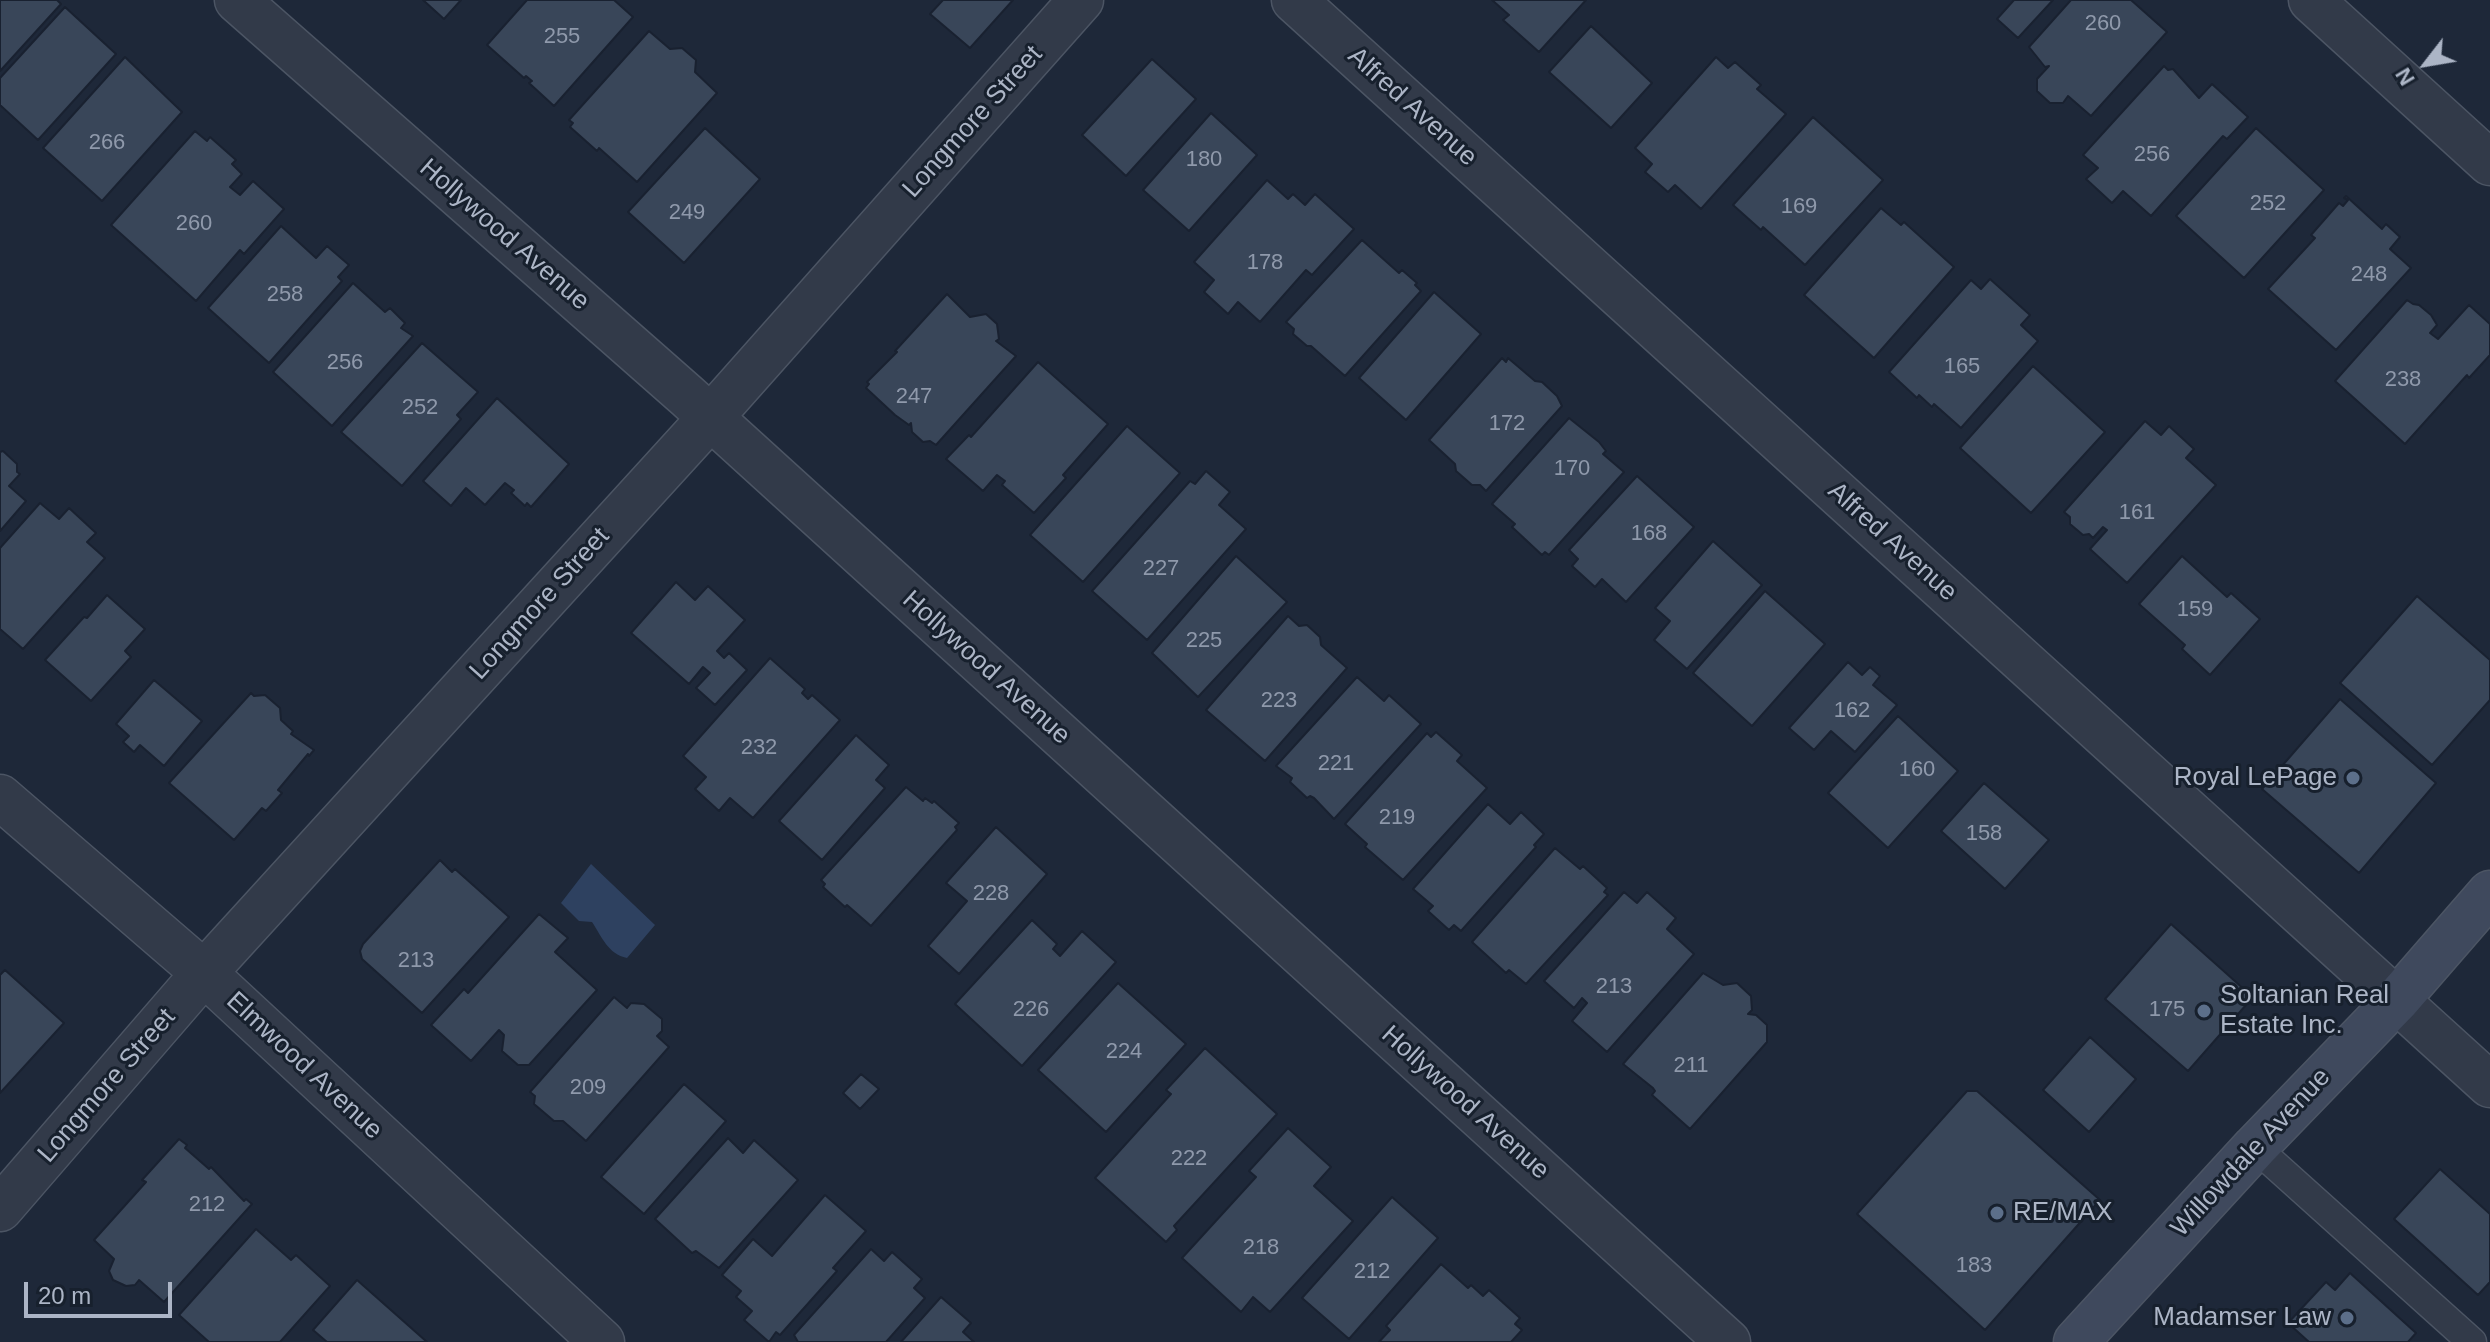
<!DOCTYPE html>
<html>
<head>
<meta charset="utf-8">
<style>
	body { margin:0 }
	#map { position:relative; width:2490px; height:1342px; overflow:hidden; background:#1e2839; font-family:Arial,sans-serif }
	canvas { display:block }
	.north { position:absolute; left:2386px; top:24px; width:80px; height:80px; -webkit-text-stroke:6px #17202d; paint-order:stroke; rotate:239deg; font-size:22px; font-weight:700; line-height:32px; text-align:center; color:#acb5c6 }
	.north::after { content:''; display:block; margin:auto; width:28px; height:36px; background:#acb5c6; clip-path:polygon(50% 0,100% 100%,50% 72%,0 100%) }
	.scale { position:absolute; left:24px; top:1282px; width:148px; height:36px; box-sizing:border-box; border:4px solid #acb5c6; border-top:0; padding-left:10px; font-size:24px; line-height:28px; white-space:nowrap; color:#acb5c6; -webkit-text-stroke:6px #17202d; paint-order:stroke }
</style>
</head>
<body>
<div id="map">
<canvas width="2490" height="1342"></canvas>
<div class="north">N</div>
<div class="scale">20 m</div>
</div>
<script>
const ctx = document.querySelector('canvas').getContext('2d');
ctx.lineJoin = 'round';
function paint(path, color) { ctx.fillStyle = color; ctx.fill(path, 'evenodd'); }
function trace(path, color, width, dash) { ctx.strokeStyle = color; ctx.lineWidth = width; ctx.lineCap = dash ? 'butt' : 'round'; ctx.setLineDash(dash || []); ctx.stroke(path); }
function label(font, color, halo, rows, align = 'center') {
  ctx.font = font + ' Arial,sans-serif'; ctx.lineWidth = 6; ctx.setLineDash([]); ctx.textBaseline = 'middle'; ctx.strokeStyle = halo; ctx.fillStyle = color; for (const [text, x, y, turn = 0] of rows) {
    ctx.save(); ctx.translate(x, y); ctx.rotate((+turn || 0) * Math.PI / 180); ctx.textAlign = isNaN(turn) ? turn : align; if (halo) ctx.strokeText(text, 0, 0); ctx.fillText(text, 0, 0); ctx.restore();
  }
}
const water = new Path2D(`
	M591,864l64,61 -28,33c-19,-4 -25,-21 -35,-36l-13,-1 -18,-18z`);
const building = new Path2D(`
	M0,0h57l4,4 -61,67z
	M423,0h38l-17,19z
	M527,0h87l19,17 -79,89 -25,-23 3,-2 -6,-5 -2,2 -37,-33z
	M943,0h70l-43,48 -40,-34z
	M1492,0h94l-47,52 -36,-32 6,-5z
	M2014,0h39l-35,38 -21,-19z
	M2071,0h60l36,32 -76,84 -23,-20 -5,7h-13l-13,-12v-12l12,-13 -4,1 -16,-20z
	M65,7l51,47 -78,86 -38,-35v-27z
	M1591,26l61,57 -41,45 -62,-56z
	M649,31l21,18 12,-1 14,12 -1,12 22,21 -80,89 -38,-34 -2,3 -27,-24 3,-4 -4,-3z
	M125,57l57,55 -80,89 -59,-53z
	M1716,57l12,11 7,-6 26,23 -4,4 29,25 -85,95 -26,-24 -7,7 -23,-20 7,-8 -17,-16z
	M1152,59l44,40 -70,77 -44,-41z
	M2164,66l4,4 5,-1 26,29 13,-14 36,33 -21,22 -4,-3 -72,80 -28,-25 -11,12 -26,-24 12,-11 -15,-13z
	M1211,113l46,42 -68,76 -46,-41z
	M1813,117l70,63 -78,85 -42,-38 -2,3 -28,-25z
	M705,128l55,51 -76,84 -56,-51z
	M2256,128l68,62 -80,88 -68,-62z
	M195,131l12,10 3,-4 26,23 -4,4 10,10 -12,13 10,8 13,-14 31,28 -40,45 -4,-4 -44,51 -85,-76z
	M1267,180l21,19 5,-5 12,11 10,-11 39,35 -42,46 -6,-5 -46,52 -22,-20 -10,12 -24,-22 10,-12 -20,-18z
	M2346,196l36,33 4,-5 14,13 -10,12 21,19 -75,82 -68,-61 47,-51 -4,-3 28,-32 4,3 5,-6 -4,-2z
	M1881,208l20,17 3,-3 50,45 -80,91 -70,-63z
	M281,226l35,32 11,-12 22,19 -11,12 4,4 -73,82 -61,-55z
	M1362,240l37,33 3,-3 15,13 -2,2 6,6 -76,85 -34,-30h-4l-14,-12 1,-5 -8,-7z
	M1990,279l40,36 -9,10 17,16 -77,87 -27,-24 -2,3 -13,-12 -2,3 -28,-26 82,-92 10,9z
	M353,283l32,29 5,-4 15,15 -4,5 12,8 -81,90 -59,-54z
	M1434,292l47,42 -75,86 -47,-42z
	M947,294l23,23 16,-3 11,10 2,15 -3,2 20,15 -80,89 -6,-4 -7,1 -11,-10 -1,-9 -2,2 -14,-10 -29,-27 3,-4 -2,-2 30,-30 -2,-1z
	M2407,300l6,4 6,1 12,10 6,10 -7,8 8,6 31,-34 21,19v31l-21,23 -2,-3 -62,69 -70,-63z
	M422,343l56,49 -21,23 4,4 -59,67 -61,-54z
	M1502,358l4,4 2,-4 27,23 7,1 15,14 5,10 -76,85 -6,-6h-8l-16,-14 -1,-7 -26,-24z
	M1038,362l70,62 -45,51 3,3 -32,35 -32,-28 3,-4 -8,-6 -14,16 -37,-32 23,-24 2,2z
	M2033,366l72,66 -74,81 -71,-65z
	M497,398l72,66 -38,43 -4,-4 -2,3 -14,-13 3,-3 -9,-7 -20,22 -19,-17 -15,18 -28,-25z
	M1569,418l30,24 7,9 -3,3 21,18 -75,83 -4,-3 -3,3 -30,-28 3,-3 -23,-20z
	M2145,421l16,14 8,-9 25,23 -8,9 30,27 -89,98 -37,-34 17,-19 -4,-3 -10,11 -4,-4 -6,1 -13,-11v-7l-6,-5z
	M1127,426l53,47 -97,109 -53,-47z
	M3,451l14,13v8l3,2 -11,12 17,15 -26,30v-79z
	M1206,471l24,21 -11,13 27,24 -99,111 -55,-49 98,-110 5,3z
	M1637,476l57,51 -68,75 -24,-23 -7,8 -23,-21 6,-7 -9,-9z
	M40,503l19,16 10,-11 27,25 -9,9 18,16 -82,91 -23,-20v-81z
	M1713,541l49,44 -75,84 -33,-29 16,-19 -15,-13z
	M1236,556l51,46 -89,95 -46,-44z
	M2182,556l45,41 4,-4 29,26 -50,56 -28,-26 3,-4 -46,-41z
	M676,582l19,18 13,-14 37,34 -28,31 7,7 5,-5 18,17 -32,35 -19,-17 14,-15 -7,-6 -14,17 -58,-51z
	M1765,591l60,53 -73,82 -59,-53z
	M107,595l38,34 -20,22 6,6 -40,44 -46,-41 39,-43 3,1z
	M2417,596l73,64v40l-58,65 -92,-82z
	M1288,616l11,10 8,-1 13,12 1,8 26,23 -82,93 -59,-51z
	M770,658l35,31 -3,4 6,6 4,-4 28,25 -87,98 -23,-20 -11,13 -24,-22 11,-12 -23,-21z
	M1848,662l14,13 8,-8 10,9 -7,9 24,20 -42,47 -24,-21 -17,19 -25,-22z
	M1357,677l27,24 5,-6 32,29 -87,95 -20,-21 -4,-2 -3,2 -17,-16 2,-4 -16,-12z
	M154,680l48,41 -38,45 -24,-21 -6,7 -11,-10 6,-6 -13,-12z
	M251,693l3,3 11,-1 15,13 1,12 12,11 -2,3 23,16 -5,6 -1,-2 -30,36 4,3 -16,18 -4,-3 -28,32 -65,-57z
	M2340,699l96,84 -77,90 -97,-84z
	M1898,716l60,55 -70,77 -60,-55z
	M1436,732l26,23 -5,6 30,27 -84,92 -38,-33 2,-3 -22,-20 82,-91 4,4z
	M856,735l33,30 -13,15 9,8 -63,72 -43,-39z
	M1984,783l65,57 -44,49 -64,-58z
	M906,787l17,14 2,-3 7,5 2,-2 25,22 -4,4 2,3 -86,96 -24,-21 -2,2 -22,-20 2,-3 -4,-4z
	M1488,804l22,20 11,-12 23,22 -10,11 2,2 -75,84 -7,-6 -5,5 -21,-19 5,-5 -20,-17z
	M996,827l51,47 -88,100 -31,-28 39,-45 -21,-18z
	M1555,848l25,21 3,-3 24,22 -3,4 4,3 -82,89 -17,-14 -3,3 -34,-31z
	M440,860l12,12 3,-3 54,48 -87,96 -60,-54 -2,-8 3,-7z
	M1624,892l13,11 10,-11 29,26 -9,11 27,25 -87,98 -35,-31 15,-18 -5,-5 -8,10 -30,-27z
	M539,914l29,24 -13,14 42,38 -68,75h-11l-16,-14 2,-16 -5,-5 -28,31 -40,-36 33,-36 4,4z
	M1032,920l25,24 -4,5 7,7 22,-25 34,31 -94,104 -67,-62z
	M2171,924l75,67v14l-58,66 -83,-72z
	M5,970l59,53 -64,70v-118z
	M1703,973l20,12 14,-2 14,13 1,14 -4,4 8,1 11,10v17l-77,87 -38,-34 3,-4 -2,-3 -30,-24z
	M1118,983l68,61 -80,88 -68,-62z
	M614,997l13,11 4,-5 13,1 18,15v12l-5,5 12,11 -83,94 -23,-20h-9l-20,-17 1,-8 -5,-4z
	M2090,1037l46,42 -47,53 -46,-42z
	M1205,1048l72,66 -103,112 3,4 -11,12 -71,-64 76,-84 -5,-4z
	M861,1074l18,15 -19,20 -17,-16z
	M684,1084l42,37 -82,93 -43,-37z
	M1967,1091h10l123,109 -115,130 -128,-116z
	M1288,1128l43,39 -17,19 39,35 -83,91 -17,-15 -12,15 -59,-54 74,-81 -7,-6z
	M728,1138l15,15 11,-13 44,40 -79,88 -23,-17 -4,2 -37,-34z
	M179,1139l8,6 -2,3 24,21 2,-2 33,34 2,-2 6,5 -88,98 -25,-22 -4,5 -9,1 -13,-6 -4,-9 5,-12 -20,-19 52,-58 -4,-2z
	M2440,1169l50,45v68l-12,13 -84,-76z
	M825,1195l41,36 -33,37 4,3 -57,64 -4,-3 -7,10 -25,-22 8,-9 -16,-14 5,-6 -19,-16 31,-36 19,17z
	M1392,1197l46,41 -89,101 -47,-41z
	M256,1229l35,31 5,-5 34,31 -50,56h-71l-30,-27z
	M871,1249l13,12 8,-9 30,27 -8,9 11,10 -39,44h-88l-4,-7z
	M1441,1264l27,24 3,-3 12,11 6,-6 31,28 -5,6 7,6 -11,12h-132l11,-12 -4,-4z
	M2350,1273l66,60 -8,9h-99l-21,-19 38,-41 9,8z
	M357,1280l70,62h-100l-14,-12z
	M941,1297l30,26 -8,9 11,10h-73z`);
const lane = new Path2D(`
	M2255,1147l217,195`);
const street = new Path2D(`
	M237,0l450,396 1041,946
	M1294,0l1196,1085
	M2311,0l179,163
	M0,797l204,176 398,369
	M0,1209l204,-236 506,-555 371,-418`);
const secondary = new Path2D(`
	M2076,1342l179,-195 142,-147 93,-107`);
const markers = [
	[2353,778,8,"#5c6f8a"],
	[2204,1011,8,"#5c6f8a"],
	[1997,1213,8,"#5c6f8a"],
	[2347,1318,8,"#5c6f8a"]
];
const numberNames = [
	["260",2103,24],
	["255",562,37],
	["266",107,143],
	["256",2152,155],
	["180",1204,160],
	["252",2268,204],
	["169",1799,207],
	["249",687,213],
	["260",194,224],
	["178",1265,263],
	["248",2369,275],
	["258",285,295],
	["256",345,363],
	["165",1962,367],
	["238",2403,380],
	["247",914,397],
	["252",420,408],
	["172",1507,424],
	["170",1572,469],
	["161",2137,513],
	["168",1649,534],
	["227",1161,569],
	["159",2195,610],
	["225",1204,641],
	["223",1279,701],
	["162",1852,711],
	["232",759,748],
	["221",1336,764],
	["160",1917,770],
	["219",1397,818],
	["158",1984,834],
	["228",991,894],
	["213",416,961],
	["213",1614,987],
	["226",1031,1010],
	["175",2167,1010],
	["224",1124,1052],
	["211",1691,1066],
	["209",588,1088],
	["222",1189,1159],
	["212",207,1205],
	["218",1261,1248],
	["183",1974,1266],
	["212",1372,1272]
];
const streetNames = [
	["Alfred Avenue",1412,107,42],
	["Longmore Street",973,122,-48],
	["Hollywood Avenue",504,235,41],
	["Alfred Avenue",1892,542,42],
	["Longmore Street",540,604,-48],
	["Hollywood Avenue",986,668,42],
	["Elmwood Avenue",304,1066,43],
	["Longmore Street",107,1086,-49],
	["Hollywood Avenue",1465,1103,42],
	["Willowdale Avenue",2251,1153,-47]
];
const poiNames = [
	["Royal LePage",2337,778],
	["Soltanian Real",2220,996,"left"],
	["Estate Inc.",2220,1026,"left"],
	["RE/MAX",2013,1213,"left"],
	["Madamser Law",2331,1318]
];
paint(water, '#2e4160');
paint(building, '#394659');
trace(building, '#192130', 2);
trace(lane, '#4c5564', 31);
trace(street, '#4c5564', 47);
trace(secondary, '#4c5564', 47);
trace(lane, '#323a49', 28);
trace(street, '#323a49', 44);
trace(secondary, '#3f495d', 44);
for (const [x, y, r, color] of markers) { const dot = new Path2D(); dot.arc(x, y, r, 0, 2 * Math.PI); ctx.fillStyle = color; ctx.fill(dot); trace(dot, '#17202d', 3); }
label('22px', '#8f99ab', null, numberNames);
label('26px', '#acb5c6', '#17202d', streetNames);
label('26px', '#acb5c6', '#17202d', poiNames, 'right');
</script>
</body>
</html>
